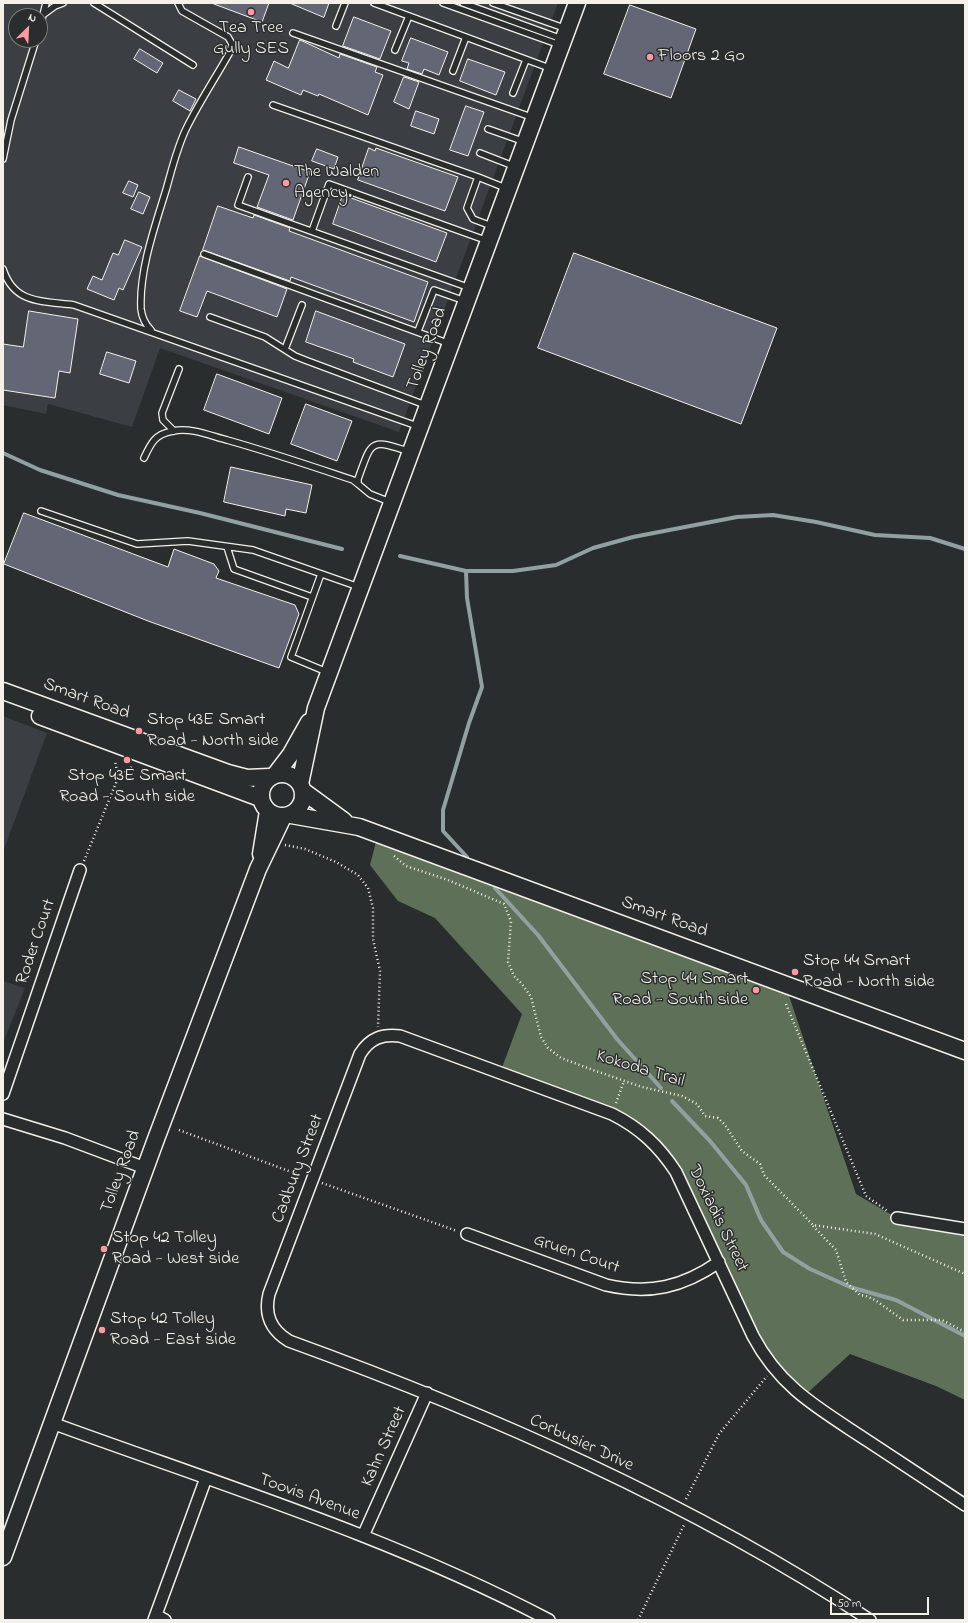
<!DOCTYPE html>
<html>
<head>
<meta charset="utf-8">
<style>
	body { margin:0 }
	#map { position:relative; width:968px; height:1623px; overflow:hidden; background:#2a2d2e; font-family:"Indie Flower",sans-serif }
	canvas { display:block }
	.frame { position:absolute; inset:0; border:4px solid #f4f1e8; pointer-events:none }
	.north { position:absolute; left:8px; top:8px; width:40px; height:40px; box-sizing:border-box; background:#2a2d2e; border:1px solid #7b7b78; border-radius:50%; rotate:24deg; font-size:11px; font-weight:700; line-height:16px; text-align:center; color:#f4f1e8 }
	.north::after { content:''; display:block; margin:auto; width:14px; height:18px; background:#ff9aa2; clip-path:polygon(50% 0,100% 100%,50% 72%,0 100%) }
	.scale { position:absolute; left:830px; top:1597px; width:99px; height:18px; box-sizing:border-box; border:2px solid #f4f1e8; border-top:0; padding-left:5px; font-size:12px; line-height:14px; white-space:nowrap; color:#f4f1e8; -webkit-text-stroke:3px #2a2d2e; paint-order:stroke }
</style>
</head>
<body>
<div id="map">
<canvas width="968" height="1623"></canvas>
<div class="frame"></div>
<div class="north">N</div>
<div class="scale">50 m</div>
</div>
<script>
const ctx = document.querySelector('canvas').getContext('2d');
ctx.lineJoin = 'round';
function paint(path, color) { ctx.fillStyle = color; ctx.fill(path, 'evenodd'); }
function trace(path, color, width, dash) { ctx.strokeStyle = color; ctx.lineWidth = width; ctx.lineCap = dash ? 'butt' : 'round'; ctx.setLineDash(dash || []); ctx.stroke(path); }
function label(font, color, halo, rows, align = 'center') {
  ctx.font = font + ' "Indie Flower",sans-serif'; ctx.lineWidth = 3; ctx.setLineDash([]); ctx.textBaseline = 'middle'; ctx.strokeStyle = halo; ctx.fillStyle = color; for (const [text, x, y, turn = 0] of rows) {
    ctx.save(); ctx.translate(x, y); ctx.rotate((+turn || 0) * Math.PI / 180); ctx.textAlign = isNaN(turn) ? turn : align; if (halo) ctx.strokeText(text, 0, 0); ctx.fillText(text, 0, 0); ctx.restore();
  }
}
const built = new Path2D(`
	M3,3h555l-159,429 -239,-84 -28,79 -84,-23 -2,10 -43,-9zM16,16h24v24h-24z
	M3,716l44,17 -44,119z
	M3,981l22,7 -22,55z`);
const green = new Path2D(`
	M378,834l407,150 71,210 41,24 68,11v171l-29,-14 -86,-32 -47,43 -30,-30 -97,-195 -46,-48 -130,-51 22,-59 -87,-96 -37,-17 -28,-36z`);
const stream = new Path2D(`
	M3,453l37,17 78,25 82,18 142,36
	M400,556l66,15h47l43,-6 37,-17 40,-11 104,-20 36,-2 43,7 59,13 55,3 35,11
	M466,571l1,27 15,89 -13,36 -26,87v21l24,26
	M495,888l43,47 79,104 44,49
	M672,1101l38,40 36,44 15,35 22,32 27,17 40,18 46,13 69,36`);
const building = new Path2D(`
	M215,3h54l-7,19 -48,-18z
	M290,3h39l-5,14z
	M630,5l66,24 -25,69 -67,-24z
	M354,17l37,14 -11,28 -37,-13z
	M411,38l37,14 -9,23 -15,-6 -2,5 -15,-5 2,-6 -7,-2z
	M300,40l39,18 1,-4 37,13 -2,5 8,3 -15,40 -49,-21 -1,2 -15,-6 -2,5 -35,-15 8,-19 14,7z
	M140,49l23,14 -6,10 -23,-14z
	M468,59l37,13 -9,23 -36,-14z
	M404,77l15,5 -10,27 -15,-7z
	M179,90l17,9 -6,12 -17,-10z
	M466,106l18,6 -16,44 -18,-6z
	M416,111l23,8 -5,15 -23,-8z
	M239,147l71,25 -17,48 -36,-13 12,-32 -35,-12z
	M369,148l6,3 1,-3 82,29 -13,34 -87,-31z
	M317,149l21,8 -4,12 -22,-8z
	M129,181l9,4 -5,12 -10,-4z
	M139,192l11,5 -7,17 -12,-5z
	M343,195l104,38 -11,29 -103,-38z
	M218,206l35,12 1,-3 36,13 -1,3 139,51 -14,40 -123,-45 -1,4 -87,-31z
	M125,240l17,7 -19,43 -4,-2 -5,12 -27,-11 6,-13 9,4 11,-27 5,2z
	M574,253l203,75 -36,96 -203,-76z
	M200,256l87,33 -10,28 -70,-26 -10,26 -17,-6z
	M29,311l49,8 -8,54 -11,-2 -4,27 -52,-8v-46l20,3z
	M316,311l89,33 -12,33 -40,-15 1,-3 -48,-17z
	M107,352l29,9 -7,22 -29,-9z
	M217,374l65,24 -13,36 -65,-24z
	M306,404l46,17 -15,40 -46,-17z
	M231,467l81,18 -6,28 -20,-4 -1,7 -61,-14z
	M24,513l144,54 6,-18 40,15 5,7 -3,7 79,27 4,9 -20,54 -131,-47 -144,-57z`);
const path = new Path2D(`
	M118,777l15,-11
	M285,845l20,4 31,13 22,13 10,13 5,20v31l7,32 -2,56
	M394,856l12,10 42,14 56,24 7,17 -3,41 6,14 8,8 9,13 10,40 7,11 13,10 32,12 49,17 40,9 15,8 8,12 13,2 7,7 17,26 18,13 4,11 49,50 62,9 90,40
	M84,861l34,-83 -3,-18
	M786,1004l80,192 23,16
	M616,1103l8,-22
	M179,1130l123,46
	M322,1183l135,48
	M813,1226l23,24 10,32 14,13 6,1 9,4 28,20h39l23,12
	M686,1499l33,-65 48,-58
	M638,1620l46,-95`);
const lane = new Path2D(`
	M94,3l99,62
	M374,3l178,66
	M443,3l117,42
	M463,3l99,36
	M493,3l74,26
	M44,14l11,-8 8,-3
	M336,26l9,-23
	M40,27l6,-24
	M293,33l241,85
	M395,50l14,-34
	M453,71l13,-34
	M513,93l13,-33
	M273,105l205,72
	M488,129l37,13
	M480,153l36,14
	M3,159l8,-39 25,-80
	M248,177l-10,28 232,83
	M494,227l-21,-8 -6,-11 11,-31 30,12
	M312,231l17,-47 159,57
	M204,254l246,90
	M3,269c11,35 39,32 71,36l346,122
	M210,317l55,20 30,19 10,4 123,46
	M151,330c-6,-6 -9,-12 -10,-21 -2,-38 14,-83 25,-119 6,-21 11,-43 21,-63 13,-26 29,-50 43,-75l2,-8 -4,-7 -46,-26 -4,-8
	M418,331l16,-41 31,11
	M285,349l17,-44
	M174,431l-11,-11 -1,-7 17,-44
	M144,458c7,-15 11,-24 29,-27 18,-4 38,5 54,9 43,12 84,26 126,40l5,4
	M390,502l-20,-8 -12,-10v-5c14,-38 11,-41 52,-27
	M41,511l96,33 51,-3 65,9 106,37
	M227,547l7,22 78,28
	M321,574l-30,83 36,15`);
const street = new Path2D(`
	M3,1094l77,-224
	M3,1119l62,19 80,30
	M897,1218l68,11
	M467,1234l139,51c44,10 77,2 113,-23
	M52,1423c167,61 339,114 497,197
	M363,1536l64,-143
	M156,1615l9,5
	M154,1620l52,-142
	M870,1620c-178,-117 -380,-206 -581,-279 -18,-11 -25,-26 -20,-47l91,-240c10,-16 22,-20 40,-18l212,78c28,14 47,32 64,58l77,164c28,53 67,73 115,105 33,22 65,43 97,64`);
const secondary = new Path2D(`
	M3,691l225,82 19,5 22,-1
	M40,716l220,82
	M261 795a21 21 0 1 1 42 0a21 21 0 1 1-42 0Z
	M275,775l16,-21 18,-32
	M300,784l16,-76 261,-705
	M303,791l41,30
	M291,815l68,12 606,224
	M261,854l7,-43
	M3,1557l153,-418 102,-270 25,-52`);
const markers = [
	[251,12,4,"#ff9aa2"],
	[650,57,4,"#ff9aa2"],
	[286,183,4,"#ff9aa2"],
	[139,731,4,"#ff9aa2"],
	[127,760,4,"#ff9aa2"],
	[795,972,4,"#ff9aa2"],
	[756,990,4,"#ff9aa2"],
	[104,1249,4,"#ff9aa2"],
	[102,1330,4,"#ff9aa2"]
];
const poiNames = [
	["Tea Tree",251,29,"center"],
	["Gully SES",251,50,"center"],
	["Floors 2 Go",658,57],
	["The Walden",294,173],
	["Agency.",294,194],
	["Stop 43E Smart",147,721],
	["Road - North side",147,742],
	["Stop 43E Smart",127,777,"center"],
	["Road - South side",127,798,"center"],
	["Stop 44 Smart",803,962],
	["Road - North side",803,983],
	["Stop 44 Smart",748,980,"right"],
	["Road - South side",748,1001,"right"],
	["Stop 42 Tolley",112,1239],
	["Road - West side",112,1260],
	["Stop 42 Tolley",110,1320],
	["Road - East side",110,1341]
];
const streetNames = [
	["Tolley Road",428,349,-70],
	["Smart Road",86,700,20],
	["Smart Road",664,918,20],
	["Roder Court",37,942,-71],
	["Kokoda Trail",640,1070,17],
	["Cadbury Street",299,1169,-69],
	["Tolley Road",122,1172,-70],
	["Doxiadis Street",717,1219,64],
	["Gruen Court",576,1255,19],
	["Corbusier Drive",581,1444,25],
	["Kahn Street",385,1447,-66],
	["Toovis Avenue",309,1498,20]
];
paint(built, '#3b3e43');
paint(green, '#5f7059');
trace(stream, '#90a19f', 4);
paint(building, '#626675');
trace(building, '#f4f1e8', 1);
trace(lane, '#f4f1e8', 8);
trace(street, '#f4f1e8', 14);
trace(secondary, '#f4f1e8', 19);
trace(path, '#f4f1e8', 2.5, [1, 3]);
trace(lane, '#2a2d2e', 5.5);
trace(street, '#2a2d2e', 11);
trace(secondary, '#2a2d2e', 16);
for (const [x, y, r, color] of markers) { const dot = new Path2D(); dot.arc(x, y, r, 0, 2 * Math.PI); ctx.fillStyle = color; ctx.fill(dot); trace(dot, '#2a2d2e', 1.5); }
label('18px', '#f4f1e8', '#2a2d2e', poiNames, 'left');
label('18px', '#f4f1e8', '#2a2d2e', streetNames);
</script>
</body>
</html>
